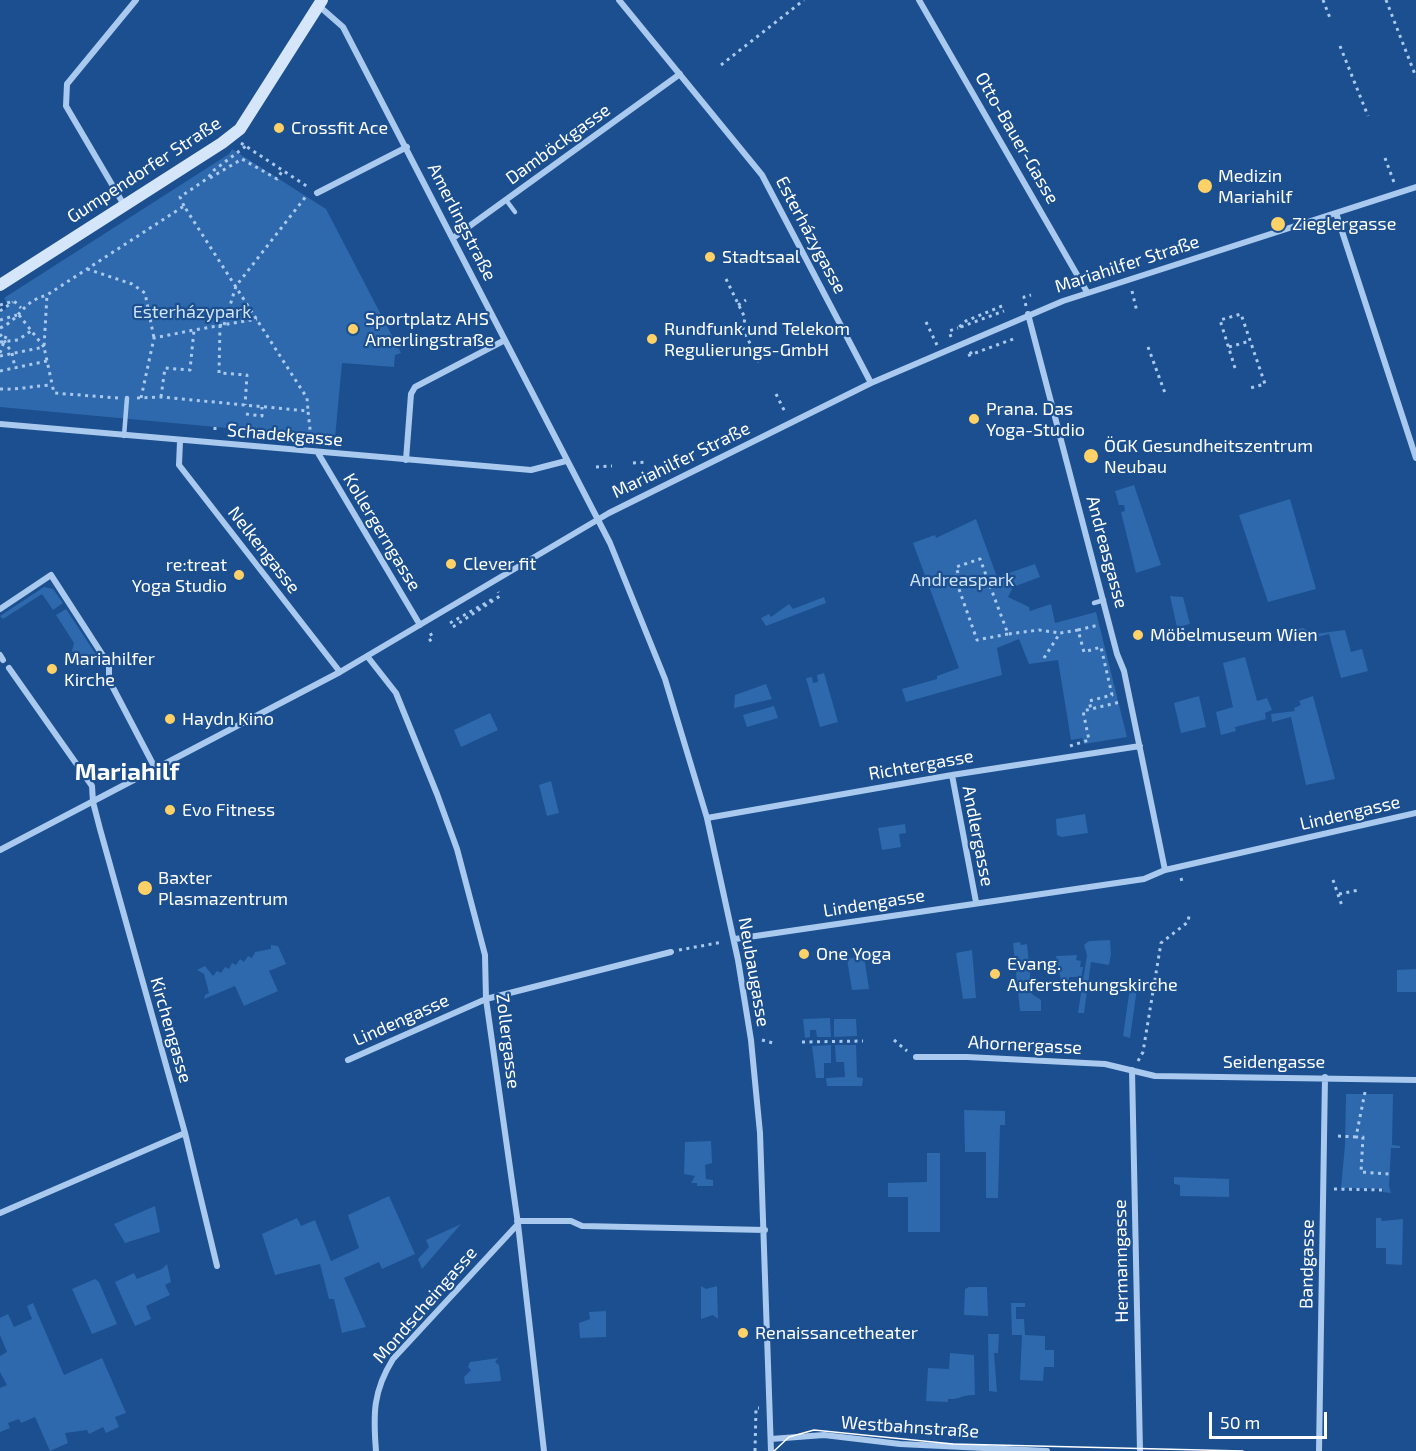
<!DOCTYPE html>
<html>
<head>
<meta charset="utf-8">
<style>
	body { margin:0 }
	#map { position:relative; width:1416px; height:1451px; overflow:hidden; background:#1b4f8f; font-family:"Exo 2",sans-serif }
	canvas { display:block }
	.scale { position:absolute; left:1209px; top:1412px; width:118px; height:27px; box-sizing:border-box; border:3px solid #fff; border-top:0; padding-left:8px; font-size:18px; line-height:21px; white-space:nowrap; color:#fff; -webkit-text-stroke:4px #1b4f8f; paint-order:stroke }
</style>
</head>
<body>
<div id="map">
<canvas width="1416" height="1451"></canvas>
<div class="scale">50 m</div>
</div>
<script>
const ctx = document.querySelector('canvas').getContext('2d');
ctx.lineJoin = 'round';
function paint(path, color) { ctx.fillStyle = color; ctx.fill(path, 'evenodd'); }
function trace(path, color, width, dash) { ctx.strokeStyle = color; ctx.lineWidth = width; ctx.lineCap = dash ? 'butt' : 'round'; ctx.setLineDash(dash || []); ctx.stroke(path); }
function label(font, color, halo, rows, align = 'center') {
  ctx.font = font + ' "Exo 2",sans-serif'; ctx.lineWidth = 4.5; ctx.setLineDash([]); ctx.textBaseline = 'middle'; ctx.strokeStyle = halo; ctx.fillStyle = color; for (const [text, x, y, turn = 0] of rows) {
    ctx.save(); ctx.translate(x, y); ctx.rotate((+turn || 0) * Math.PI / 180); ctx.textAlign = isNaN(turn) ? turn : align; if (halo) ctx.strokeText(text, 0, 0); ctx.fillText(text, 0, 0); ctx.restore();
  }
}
const green = new Path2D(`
	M232,149l94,60 75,144 -6,2 -1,12 -52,-4 -7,75 -335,-31v-94l9,-6 -5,-9 225,-144z
	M1134,485l27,80 -25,8 -15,-61 4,-1 -1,-6h-5l-4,-14z
	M1290,499l26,90 -48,13 -29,-87z
	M976,519l21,58 38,-13 5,13 -27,10 -5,10 21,10 1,4 21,-7 4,19 41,-11 31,125 -43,7 -2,-6 -11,2 -13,-80 -29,4 -10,-25 -22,9 5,27 -96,27 -4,-13 35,-10v-3l22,-8 -46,-125 22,-8 1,3z
	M44,587l9,2 10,14 -10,7 -11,-16 -39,25 -3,-3z
	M1170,596l13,1 7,27 -13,3z
	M824,597l2,6 -60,23 -5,-8 8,-4 2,3 18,-13 4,5z
	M66,609l31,47 -2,5 -11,7 -12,-17 2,-8 -18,-28z
	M1303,628l11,6 31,-4 6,22 11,-3 6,22 -27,7 -12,-44 -28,7 -3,-12z
	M1245,657l12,44 10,-3 5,12 -7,3 1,6 -31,8 1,4 -15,4 -5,-23 17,-5 -10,-44z
	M824,673l14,49 -18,5 -14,-49 6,-1 1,6 5,-1 -1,-7z
	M766,684l6,15 -38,9 1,-13z
	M1199,696l7,31 -25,6 -7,-30z
	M1313,696l22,83 -29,6 -15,-68 -19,5 -1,-8 24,-3 -1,-3 7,-3 -2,-4z
	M774,706l4,12 -31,9 -4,-12z
	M490,713l8,17 -37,17 -7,-17z
	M551,781l8,32 -12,3 -8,-31z
	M1085,814l3,19 -26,4 -5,-2 -1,-16z
	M905,824l1,9 -7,1 2,13 -19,3 -4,-22z
	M1110,940l1,14 -2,11 -18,-3 -7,51h-6l9,-58 -3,-10 5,-4z
	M1020,942l1,3 6,-1 5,50 9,6v11h-21l-7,-68z
	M271,945l7,1 8,18 -17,7 9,20 -34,15 -9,-20 -31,13 1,-4 4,-2 -5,-19 -7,-4 8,-4 8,10 4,-5 4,2 4,-6 4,2 3,-6 4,2 4,-6 4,3 4,-6 4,2 3,-6 16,-3z
	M972,950l4,48 -13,1 -7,-46z
	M1077,955l-1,5 5,1 -1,6h3l-4,26v-16h-10l-1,13h-5l-7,-34z
	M864,956l5,33 -17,1 -5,-31z
	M1416,969v23h-19v-22z
	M1135,981h3l-8,57 -7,-2 7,-49h4z
	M830,1018l1,19h-14l-1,-7h-6v7l-5,1 -2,-19z
	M834,1019h22l1,17 -23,1z
	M831,1045v18h-7v15h-8l-4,-32z
	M835,1045h21l1,32 6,1 -1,8h-35l-1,-8 19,-1 -1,-15h-8z
	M1346,1094h47l-1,51 8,1v2h-9l-2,38 2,7 -8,-1v-3l-42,-1 4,-43z
	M964,1110l41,1v14h-5l-2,73h-12v-46h-21z
	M711,1141l1,22 -7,2 1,14 7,1v6h-16v-3h-6l4,-7 -11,-2 1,-32z
	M927,1153h13v79h-32v-35h-20v-14l39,-1z
	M1174,1177l55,2v18l-49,-1v-11l-6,-1z
	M389,1196l26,58 -33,15 -3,-7 -35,16 22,49 -24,6 -8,-34h-5l-9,-35 -45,11 -13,-41 35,-16 4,8 14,-6 16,41 28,-13 -11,-33z
	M155,1206l5,26 -35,11 -11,-19z
	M1376,1218h5l1,3 21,-2 -1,46 -16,-1v-16h-10z
	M470,1220l-9,4 -39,45 -4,-10 11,-12 -3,-7z
	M167,1264l4,18 -6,3 5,10 -24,11 5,13 -16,7 -20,-44 19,-9 3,6 25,-10z
	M95,1279l4,3 18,42 -25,10 -20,-45z
	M701,1286l5,3 11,-3 1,33 -5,-4 -12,4z
	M969,1287h18l1,29 -24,-1 1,-26z
	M33,1303l31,72 38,-17 24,55 -11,4 4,10 -13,6 -3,-6 -14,7 -2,-4 -22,3 3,10 -18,8 -15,-34 -14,6 -2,-4 -11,4 2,5 -10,4v-44l7,-3 -7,-13v-16l7,-4 -7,-17v-17l8,-4 6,13 18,-8 -5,-13z
	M1011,1303h14v4h-9v12h8l1,16 20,1v14h9v17h-10l-1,14 -23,-1 2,-45h-10z
	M606,1311v26l-26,1 -1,-15 11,-4 -1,-7z
	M988,1334h11l-1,19h-4l3,39 -8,-1z
	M950,1353l24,2 1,40c-12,-1 -16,5 -27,4v3l-22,-1 2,-33 21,1z
	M498,1358l-3,4 4,3 2,16 -36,3 -1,-7 7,-7 -3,-3 2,-5z`);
const path = new Path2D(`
	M1323,0l7,18
	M1386,0l30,77
	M1340,46l28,70
	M721,65l83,-65
	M241,143l67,44
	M1385,158l10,27
	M210,178l32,-19 35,20 6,-9
	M184,206l-4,-9 28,-19 5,-7 33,-25
	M802,232l9,-5
	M87,269l45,15 13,9 9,45
	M726,279l19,39 -2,11 16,33
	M1132,291l5,21
	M0,305l14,-4 7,7
	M738,305l8,-5
	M1002,306l-36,15 -8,7 46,-17
	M1026,306l-2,-9 7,-2
	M0,311l13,-9
	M0,320l17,-5
	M926,322l11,23
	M220,325l-1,48 28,2 -2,30
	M224,325l12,-39 71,-91
	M0,328c22,-10 21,-26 47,-33
	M0,334l12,19 3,15
	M951,337l-2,-6 9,-3
	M0,342l18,-2 13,-9
	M1148,347l17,46
	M1229,347l21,-6
	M972,352l-5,4 49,-18
	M0,353l6,-17
	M0,356l44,-9 -25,-32
	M1235,368l-15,-48 21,-6 24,70 -15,4
	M0,371l47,-10
	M0,389c18,1 33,-3 51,-4
	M776,394l10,20
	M161,397l4,-29 25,2 4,-40 63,-11
	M118,398l-64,-5 -10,-46 3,-52 137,-89 123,192 1,13
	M137,398l24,-1 147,14 3,27
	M141,398l13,-60 40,-8
	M246,414l16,2v-9
	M215,430v-3
	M633,463l14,-1
	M596,467l16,-1
	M450,623l43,-24
	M453,627l47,-31 -2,-4
	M1078,630l21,-5
	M1008,634l-31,6 -23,-65 4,-2 -2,-6 24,-8 28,75 31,-4 21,3
	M1152,637l33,-8
	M429,641l4,-3 -4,-7
	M1044,658l16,-25 18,-3 6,22 17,-5 11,48 -23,6 2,8
	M1070,746l19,-6 -6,-29 37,-9
	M1181,878l2,7
	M1333,880l9,26
	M1339,894l20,-4
	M679,950l44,-8
	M762,1040l11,3
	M894,1040l13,11
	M802,1042l61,-1
	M1138,1061l5,-9 18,-109 27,-21 1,-6
	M1365,1092l-9,45h7l-2,35 28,2
	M1338,1136l18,1
	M1334,1189l49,1
	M755,1451l1,-43h3`);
const lane = new Path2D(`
	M506,200l9,12
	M124,436l3,-38
	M1094,603l10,-3`);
const street = new Path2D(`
	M619,0l143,175 109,208
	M919,0l168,292
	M319,6l24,21 267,516 55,136 42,139 31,142 13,80 9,93 11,318
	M317,193l90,-46
	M124,205l-58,-99 1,-22 69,-84
	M1336,213l80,245
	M453,238l227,-164
	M1028,314l89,340 7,17 41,199
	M0,424l531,46 35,-9
	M180,441l-1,24 161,207
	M318,453l102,172
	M406,460l5,-66 4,-7 90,-47
	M0,609l51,-34 58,90v15l46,88
	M0,655l3,5
	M367,656l29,37 41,101 20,55 28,106 1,44 32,225 26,227
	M9,668l83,118 1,16 7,27 85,304 32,133
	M952,775l24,127
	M707,818l245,-43 188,-29
	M0,850l340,-178 269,-159 262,-130 192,-82 353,-114
	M735,939l409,-60 21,-9 251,-57
	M916,1057h51l138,7 50,12 261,4
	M348,1060l138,-61 185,-47
	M1132,1070l8,381
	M0,1213l185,-80
	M517,1221h54l11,5 183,4
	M771,1439l53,-4 76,9 147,7
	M376,1451c-3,-37 -3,-60 17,-92l125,-135
	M1319,1451l6,-374`);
const secondary = new Path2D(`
	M0,285l222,-142 18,-14 82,-129`);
const tram = new Path2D(`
	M774,1451l15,-14 25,-7 139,14 290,7`);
const markers = [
	[279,128,6,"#ffd166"],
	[1205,186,8,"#ffd166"],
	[1278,224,8,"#ffd166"],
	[710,257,6,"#ffd166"],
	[353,329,6,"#ffd166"],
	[652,339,6,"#ffd166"],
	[974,419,6,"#ffd166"],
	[1091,456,8,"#ffd166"],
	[451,564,6,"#ffd166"],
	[239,575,6,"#ffd166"],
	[1138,635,6,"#ffd166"],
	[52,669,6,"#ffd166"],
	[170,719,6,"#ffd166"],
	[170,810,6,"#ffd166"],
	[145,888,8,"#ffd166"],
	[804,954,6,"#ffd166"],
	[995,974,6,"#ffd166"],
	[743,1333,6,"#ffd166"]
];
const poiNames = [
	["Crossfit Ace",291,128],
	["Medizin",1218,176],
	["Mariahilf",1218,197],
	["Zieglergasse",1292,224],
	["Stadtsaal",722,257],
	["Sportplatz AHS",365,319],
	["Amerlingstraße",365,340],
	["Rundfunk und Telekom",664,329],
	["Regulierungs-GmbH",664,350],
	["Prana. Das",986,409],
	["Yoga-Studio",986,430],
	["ÖGK Gesundheitszentrum",1104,446],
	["Neubau",1104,467],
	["Clever fit",463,564],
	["re:treat",227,565,"right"],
	["Yoga Studio",227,586,"right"],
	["Möbelmuseum Wien",1150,635],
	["Mariahilfer",64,659],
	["Kirche",64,680],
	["Haydn Kino",182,719],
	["Evo Fitness",182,810],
	["Baxter",158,878],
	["Plasmazentrum",158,899],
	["One Yoga",816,954],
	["Evang.",1007,964],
	["Auferstehungskirche",1007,985],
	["Renaissancetheater",755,1333]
];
const streetNames = [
	["Otto-Bauer-Gasse",1017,138,60],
	["Damböckgasse",558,144,-36],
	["Gumpendorfer Straße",144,170,-33],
	["Amerlingstraße",462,222,63],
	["Esterházygasse",811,235,62],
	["Mariahilfer Straße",1127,264,-18],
	["Schadekgasse",285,435,5],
	["Mariahilfer Straße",681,460,-26],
	["Kollergerngasse",382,532,59],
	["Nelkengasse",264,550,52],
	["Andreasgasse",1107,552,75],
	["Richtergasse",921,765,-10],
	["Lindengasse",1350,813,-13],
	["Andlergasse",978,836,79],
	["Lindengasse",874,903,-9],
	["Neubaugasse",754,972,80],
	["Lindengasse",401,1020,-24],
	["Kirchengasse",171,1030,74],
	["Zollergasse",508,1041,83],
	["Ahornergasse",1025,1045,3],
	["Seidengasse",1274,1062],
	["Hermanngasse",1121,1261,-91],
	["Bandgasse",1307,1264,-89],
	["Mondscheingasse",425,1305,-49],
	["Westbahnstraße",910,1427,4]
];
const parkNames = [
	["Esterházypark",192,312],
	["Andreaspark",962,580]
];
const districtNames = [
	["Mariahilf",127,772]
];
paint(green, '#2e69ad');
trace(path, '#a9c9ee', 3, [3, 4.5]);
trace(lane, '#a9c9ee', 4.5);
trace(street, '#a9c9ee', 6);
trace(secondary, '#d6e6fa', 12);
trace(tram, '#fff', 1.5);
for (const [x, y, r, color] of markers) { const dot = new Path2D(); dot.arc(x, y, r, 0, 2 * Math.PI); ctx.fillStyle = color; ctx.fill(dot); trace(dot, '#1b4f8f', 2); }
label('18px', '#fff', '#1b4f8f', poiNames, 'left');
label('18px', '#fff', '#1b4f8f', streetNames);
label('18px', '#cfe3fa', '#1b4f8f', parkNames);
label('bold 24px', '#fff', '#1b4f8f', districtNames);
</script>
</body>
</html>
